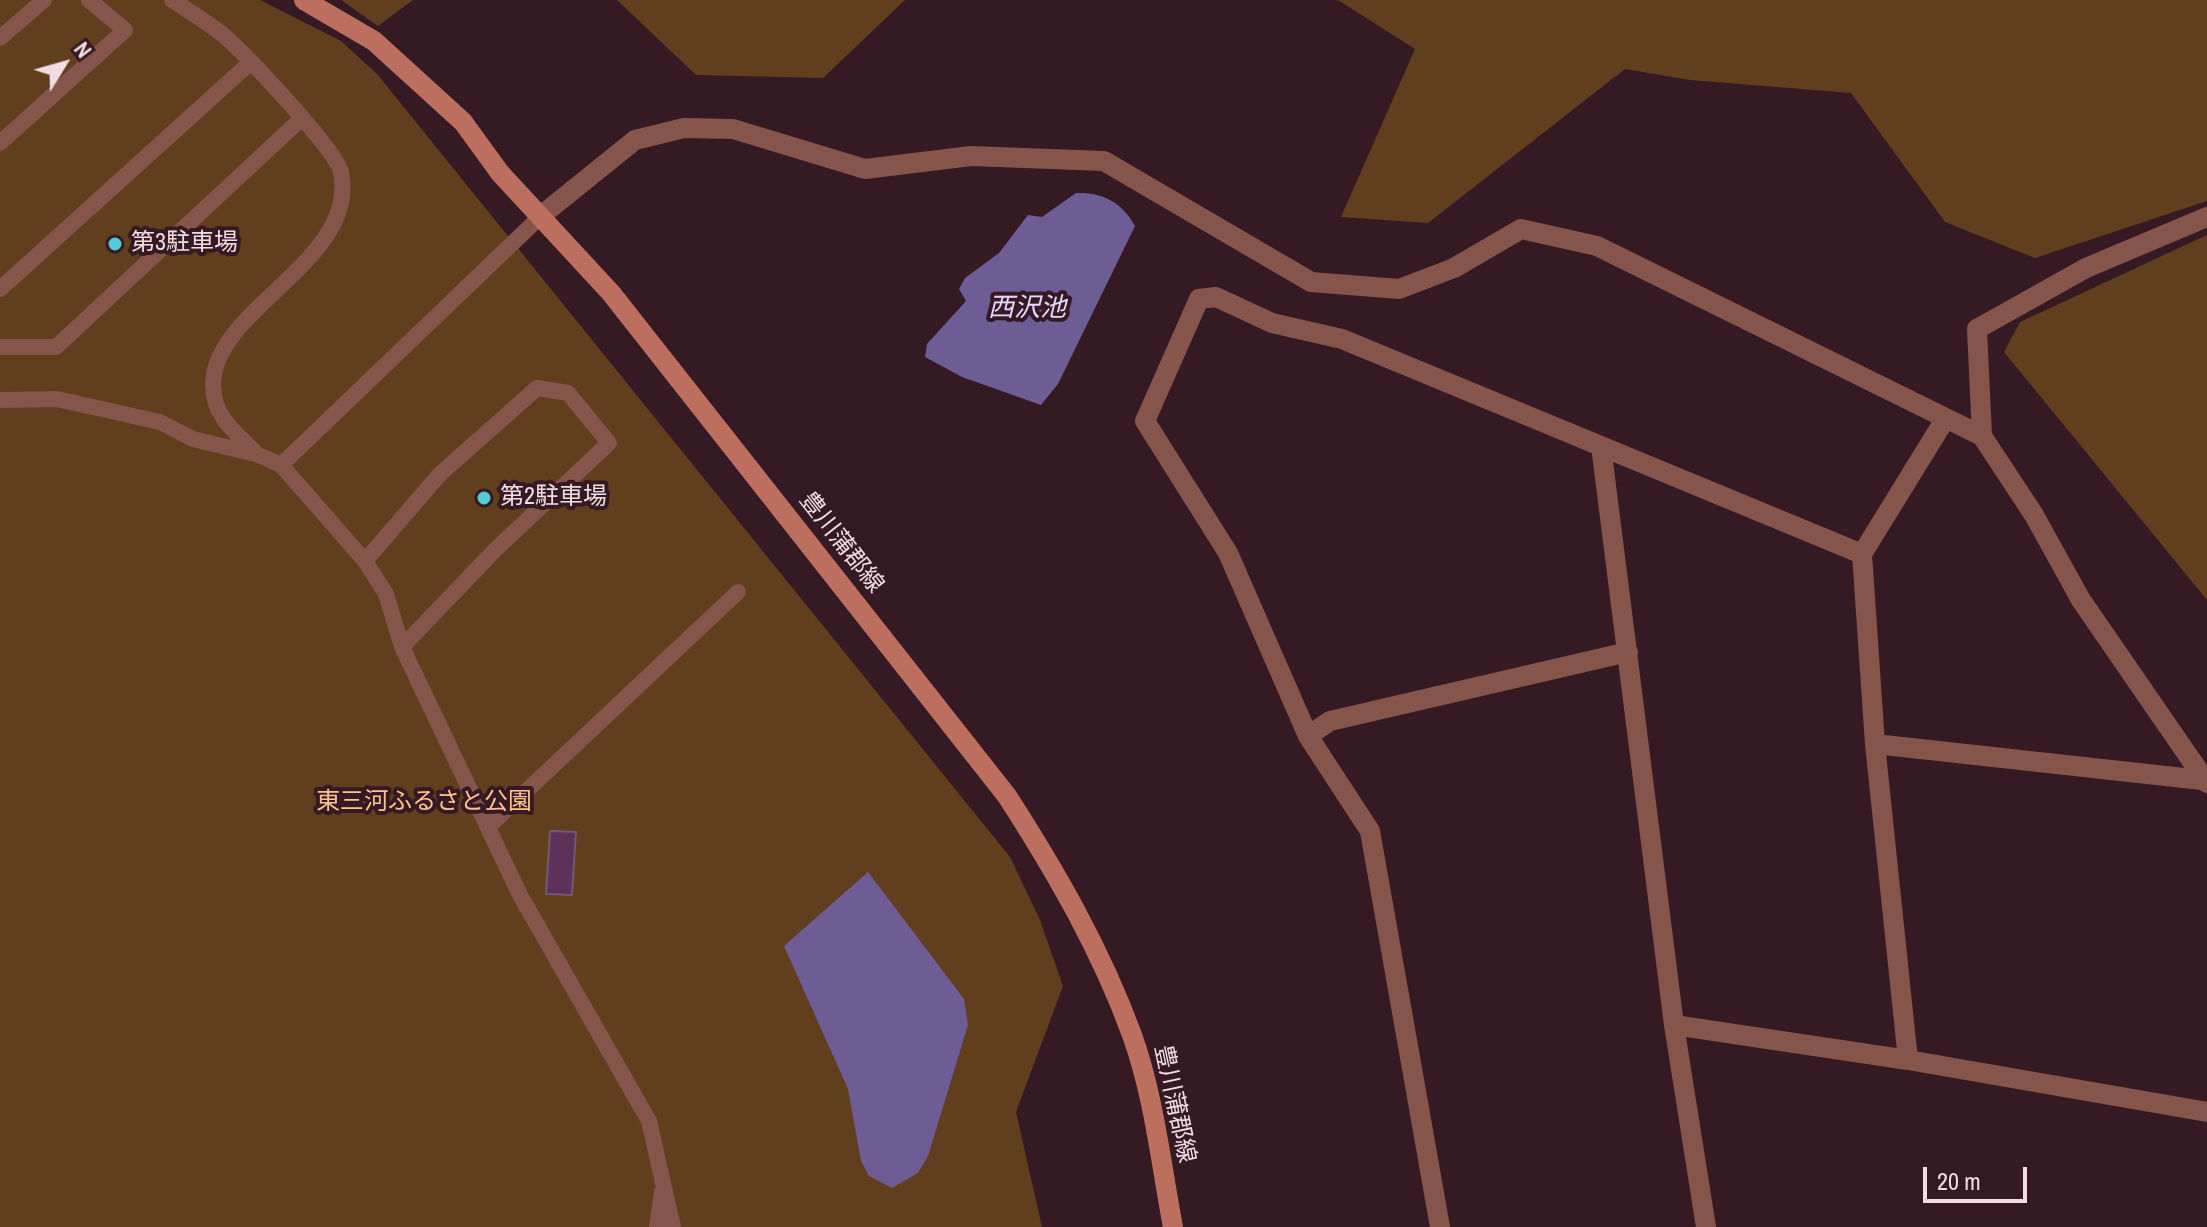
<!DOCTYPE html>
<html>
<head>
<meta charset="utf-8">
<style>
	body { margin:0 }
	#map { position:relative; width:2207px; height:1227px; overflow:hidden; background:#351a23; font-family:"Archivo Narrow",sans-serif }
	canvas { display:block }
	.north { position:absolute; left:24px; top:24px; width:80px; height:80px; -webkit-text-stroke:6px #351a23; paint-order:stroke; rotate:53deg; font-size:22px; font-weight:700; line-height:32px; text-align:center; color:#f0dde2 }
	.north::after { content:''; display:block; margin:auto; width:28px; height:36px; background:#f0dde2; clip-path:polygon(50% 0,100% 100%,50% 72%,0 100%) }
	.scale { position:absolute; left:1923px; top:1167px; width:104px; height:36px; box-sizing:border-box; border:4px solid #f0dde2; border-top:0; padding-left:10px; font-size:24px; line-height:28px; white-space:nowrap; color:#f0dde2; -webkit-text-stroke:6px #351a23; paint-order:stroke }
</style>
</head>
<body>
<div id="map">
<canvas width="2207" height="1227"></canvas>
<div class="north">N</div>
<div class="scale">20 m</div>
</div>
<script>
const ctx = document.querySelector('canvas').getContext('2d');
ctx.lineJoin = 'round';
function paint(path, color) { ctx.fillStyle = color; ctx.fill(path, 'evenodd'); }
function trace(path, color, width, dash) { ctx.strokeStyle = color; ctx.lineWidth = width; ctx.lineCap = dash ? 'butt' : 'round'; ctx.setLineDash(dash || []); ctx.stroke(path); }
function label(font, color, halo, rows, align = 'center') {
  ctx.font = font + ' "Archivo Narrow","Noto Sans JP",sans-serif'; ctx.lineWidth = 8; ctx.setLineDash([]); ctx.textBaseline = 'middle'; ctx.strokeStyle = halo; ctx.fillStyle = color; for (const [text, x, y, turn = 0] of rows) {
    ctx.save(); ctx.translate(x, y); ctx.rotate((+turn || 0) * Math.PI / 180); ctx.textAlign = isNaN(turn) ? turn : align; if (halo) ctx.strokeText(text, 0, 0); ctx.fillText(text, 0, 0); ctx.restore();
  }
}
const green = new Path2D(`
	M0,0h260l81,41 36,33 633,783 30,63 23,66 -47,126 26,115h-1042z
	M341,0h72l-35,26z
	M617,0h288l-82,78 -127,-3z
	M1338,0h869v201l-172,57 -90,-36 -94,-129 -161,-13 -65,-11 -197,154 -87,-6 74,-168z
	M2207,235v365l-203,-248 16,-30z`);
const water = new Path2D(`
	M1076,193c26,-1 46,9 59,33l-77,158 -17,21 -79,-28 -37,-20 2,-13 39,-43 -7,-12 6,-11 34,-25 29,-38 14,2z
	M868,872l96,127 4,26 -40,131 -10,17 -26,15 -23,-12 -8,-15 -13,-72 -64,-143z`);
const building = new Path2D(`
	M550,831l26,1 -4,63 -26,-1z`);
const service = new Path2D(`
	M172,0c17,11 35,22 50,34 21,17 114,116 119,138 20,94 -148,143 -126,228 5,21 25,37 40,52
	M0,38l44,-38
	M0,143l125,-113 -36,-30
	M0,289l251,-227
	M0,347h56l245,-228
	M0,400l57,-1 103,23 33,17 63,15 25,11 84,96 21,33 16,53 118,248 129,226 24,106
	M281,465l261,-250
	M365,561l75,-87 97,-86 31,5 41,50 -113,106 -94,98
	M488,827l250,-235
	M657,1227l5,-35`);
const minor = new Path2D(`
	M542,215l93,-75 49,-12 49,1 132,40 106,-13 133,5 207,121 88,7 55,-21 67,-39 76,17 385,190
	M2207,217l-121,51 -109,61 5,107 52,79 47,85 126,183
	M1601,446l73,579 32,202
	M1862,554l82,-133
	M1308,736l-80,-183 -83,-132 54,-122 17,-2 56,26 70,16 520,215 13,190 33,316
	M1875,744l327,36
	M1674,1025l234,35 299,52
	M1440,1227l-70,-396 -62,-95 22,-15 298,-69`);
const secondary = new Path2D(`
	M304,0l70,41 89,81 37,51 111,120 396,503c49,76 94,154 125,239 22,61 29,129 41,192`);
const markers = [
	[115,244,8,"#52cbd8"],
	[484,498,8,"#52cbd8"]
];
const poiNames = [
	["第3駐車場",131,244],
	["第2駐車場",500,498]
];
const streetNames = [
	["豊川蒲郡線",841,543,52],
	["豊川蒲郡線",1174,1104,78]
];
const parkNames = [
	["東三河ふるさと公園",424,803]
];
const waterNames = [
	["西沢池",1027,309]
];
paint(green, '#603e1e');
paint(water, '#6e5c95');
paint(building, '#5e315c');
trace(building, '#715a6f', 2);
trace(service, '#85544b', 16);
trace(minor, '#85544b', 20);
trace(secondary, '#bc6e5f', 20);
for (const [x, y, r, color] of markers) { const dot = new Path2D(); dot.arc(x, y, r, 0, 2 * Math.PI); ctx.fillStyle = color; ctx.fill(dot); trace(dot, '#351a23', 3); }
label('24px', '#f0dde2', '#351a23', poiNames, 'left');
label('24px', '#f0dde2', '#351a23', streetNames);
label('24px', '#ffc38e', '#351a23', parkNames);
label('italic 26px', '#e2d8fb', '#351a23', waterNames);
</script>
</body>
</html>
